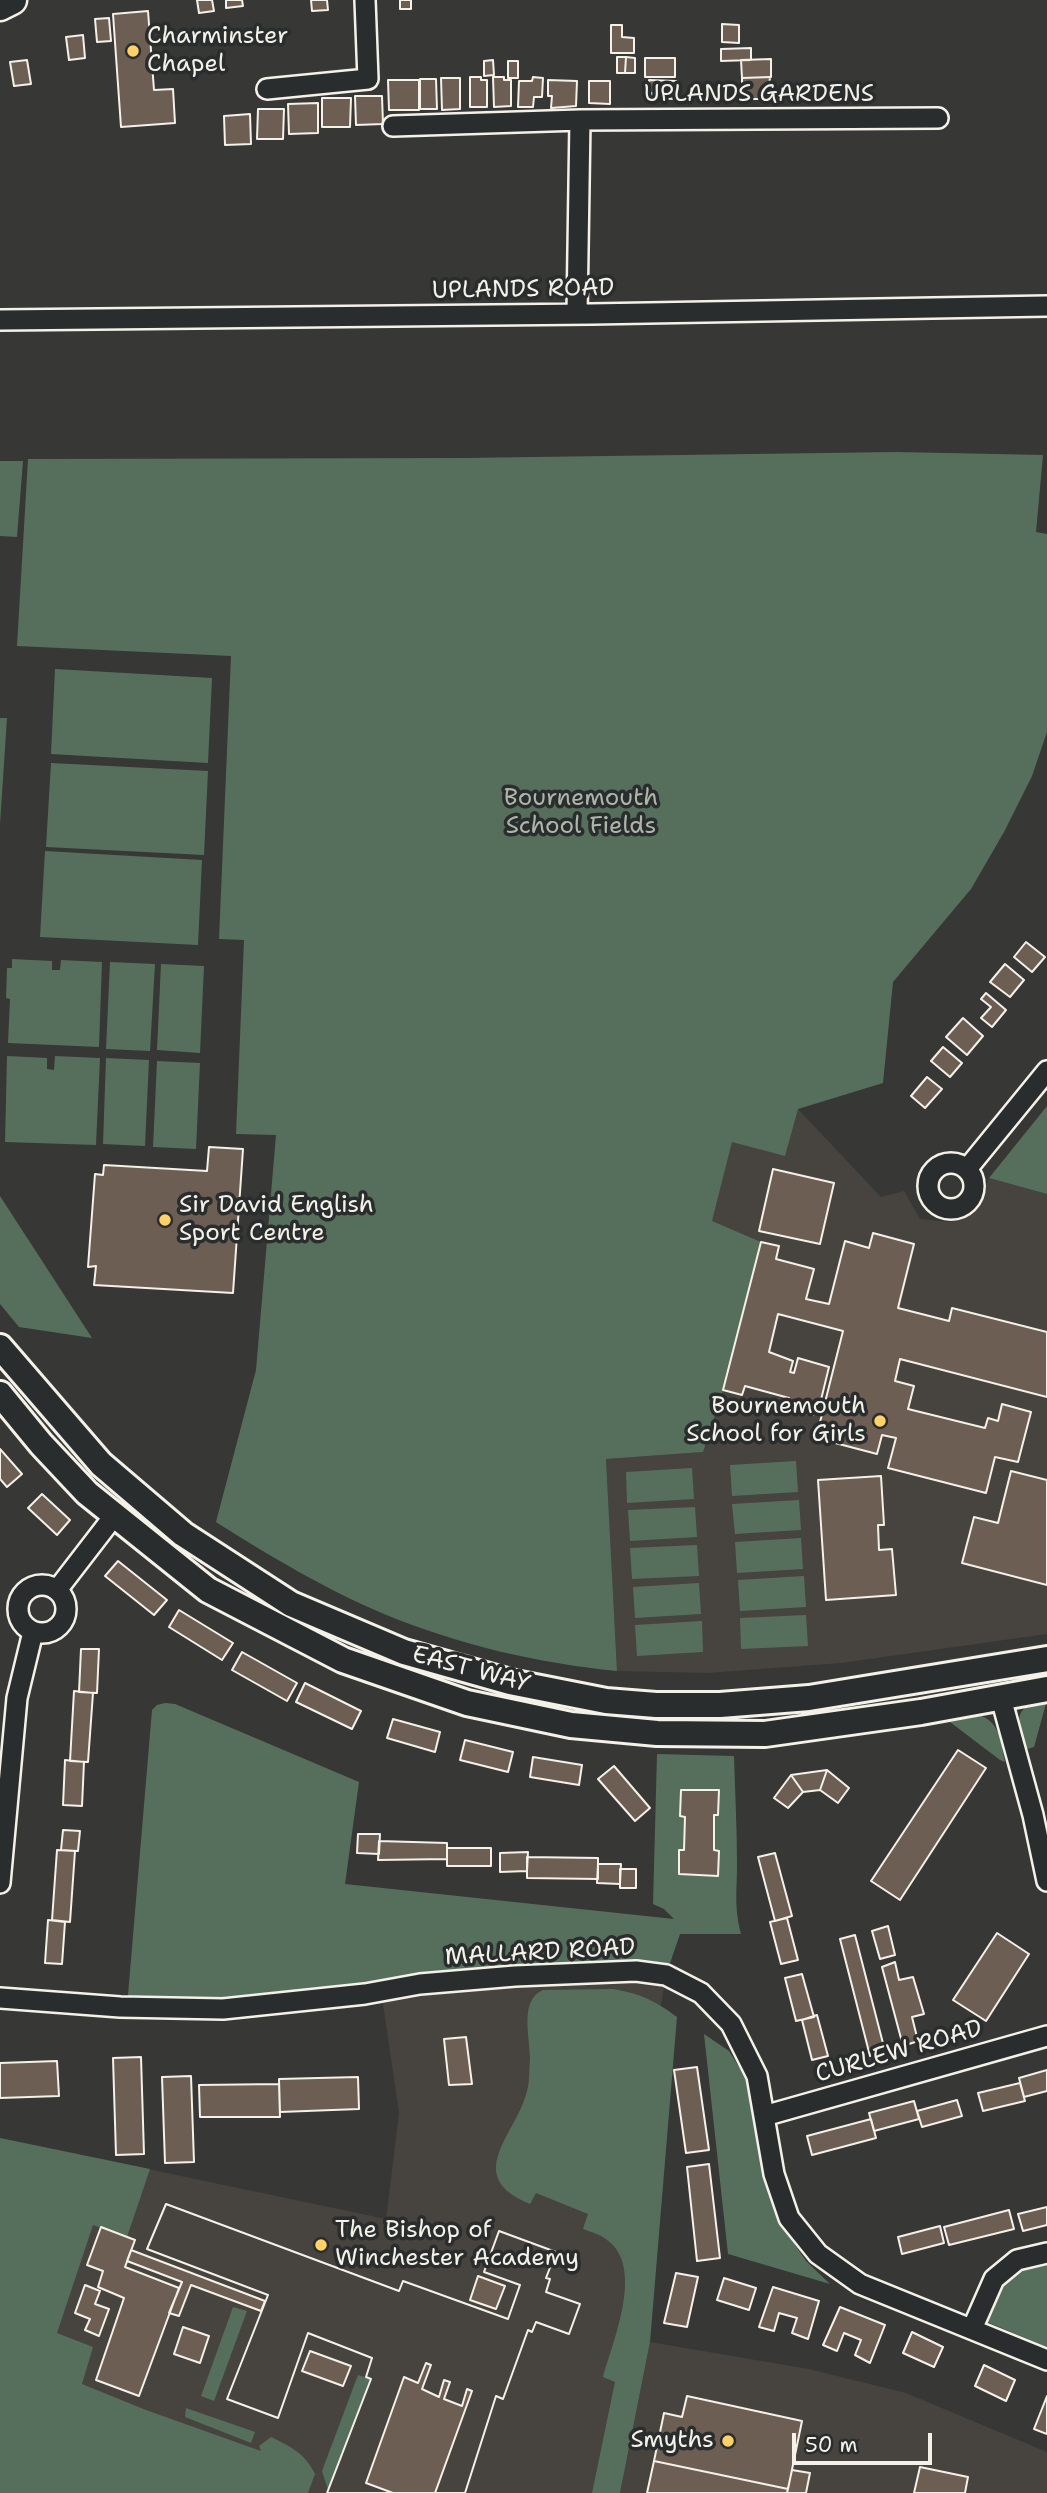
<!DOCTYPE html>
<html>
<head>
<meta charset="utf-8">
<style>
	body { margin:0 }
	#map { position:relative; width:1047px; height:2493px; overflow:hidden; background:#373735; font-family:"Shantell Sans",sans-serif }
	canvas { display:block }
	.scale { position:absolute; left:792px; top:2433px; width:140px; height:32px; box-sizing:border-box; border:4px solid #f4f1e8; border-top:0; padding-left:9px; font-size:21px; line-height:24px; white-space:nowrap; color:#f4f1e8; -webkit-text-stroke:5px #2a2d2e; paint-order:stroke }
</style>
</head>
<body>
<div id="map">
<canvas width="1047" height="2493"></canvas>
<div class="scale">50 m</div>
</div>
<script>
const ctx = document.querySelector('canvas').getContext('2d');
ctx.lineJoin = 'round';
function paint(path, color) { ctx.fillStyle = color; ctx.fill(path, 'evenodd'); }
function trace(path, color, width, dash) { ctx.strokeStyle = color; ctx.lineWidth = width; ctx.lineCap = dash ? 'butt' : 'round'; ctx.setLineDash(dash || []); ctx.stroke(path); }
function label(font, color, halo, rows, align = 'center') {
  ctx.font = font + ' "Shantell Sans",sans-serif'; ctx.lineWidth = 7; ctx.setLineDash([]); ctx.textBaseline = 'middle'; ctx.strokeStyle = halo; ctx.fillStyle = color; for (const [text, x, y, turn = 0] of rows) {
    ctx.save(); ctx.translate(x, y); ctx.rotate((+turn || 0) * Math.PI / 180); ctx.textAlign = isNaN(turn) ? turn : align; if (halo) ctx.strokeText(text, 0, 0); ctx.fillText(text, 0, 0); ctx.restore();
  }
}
const built = new Path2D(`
	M798,1109l83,88 23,-6 16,28 31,3 26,-12 12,-32 58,16v440l-206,29 -133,10 -91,-2 -11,-212 97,-7 9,-231 20,-80z
	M666,1975l-5,30 1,34 -61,454h-601v-355l386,81 13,-106 -18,-122z
	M650,2342l159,27 97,24 141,59v41h-427z`);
const green = new Path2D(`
	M897,452l146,3 -7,77 11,2v198l-15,44 -28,56 -33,57 -78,93 -10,101 -85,26 -13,47 -53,-14 -20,79 49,21 -38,148 -20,62 -97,7 11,212c-80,-8 -158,-26 -233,-57 -57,-24 -116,-59 -168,-92l40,-152 20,-235 -40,-1 8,-194 -25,-1 12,-283 -214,-10 11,-187 434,-1z
	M0,461h23l-6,76 -17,-1z
	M55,669l157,9 -4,85 -157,-9z
	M0,718h7l-7,106z
	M51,763l157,8 -4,84 -158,-8z
	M45,851l157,9 -4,85 -158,-8z
	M12,959l40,2v9h8l1,-10 41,2 -3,85 -91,-4 2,-44 -4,-1 1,-30h5z
	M110,962l45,2 -5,87 -44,-2z
	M161,964l43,2 -4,87 -43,-3z
	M7,1056l40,2v11l7,1 1,-14 45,2 -4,87 -91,-3z
	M106,1058l43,2 -4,86 -42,-2z
	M157,1061l43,2 -4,86 -43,-2z
	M1047,1106v88l-58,-16z
	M0,1196l92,142 -73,-11 -19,-23z
	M796,1461l2,31 -66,4 -2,-31z
	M692,1468l2,31 -67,4 -1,-31z
	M799,1500l2,30 -66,4 -3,-30z
	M695,1507l2,30 -67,4 -2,-31z
	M801,1538l2,31 -66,4 -2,-31z
	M697,1545l2,31 -67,3 -2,-31z
	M804,1576l2,31 -66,4 -2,-31z
	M699,1583l2,31 -66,4 -2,-31z
	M806,1615l2,31 -67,3 -1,-31z
	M702,1621l1,31 -66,4 -2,-31z
	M1047,1700l-13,47 -10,3c-5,-30 -14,-43 23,-50z
	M165,1703l10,1 184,78 -14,102 329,35 -10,-10 -11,-5 4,-150 77,2c1,36 3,72 3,108 0,28 -3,42 4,70h-61l-14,41 -539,32 25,-297 5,-5z
	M981,1716c19,6 20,28 24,46l-5,-2 -50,-38z
	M613,1989c28,5 41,11 64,28l-27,325 -30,151h-28l23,-111 -12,-5c10,-36 42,-110 4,-137 -7,-6 -16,-8 -24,-11l5,-15 -52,-21 -6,11c-69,-28 -13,-70 -3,-113 3,-10 2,-22 3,-32 0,-22 -11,-59 13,-69z
	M704,2034l25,17 17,27 21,100 14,46 25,37 24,23 -102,-30z
	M0,2138l150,31 -23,68 -34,-12 -36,108 36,14 -11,37 64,26 115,41 -2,-5 12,-9c20,10 34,16 44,37l-7,19h-308z
	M1047,2262v85l-60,-25 14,-36 19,-18z
	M233,2307l14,4 -33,90 -13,-5z
	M358,2375l13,4 -43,111 -6,-19z
	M186,2408l69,24 -4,11 -66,-26z`);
const building = new Path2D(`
	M197,0h15l2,11 -15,2z
	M226,0h16l1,6 -17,2z
	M311,0h16l1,10 -16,1z
	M400,0h11v9h-11z
	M148,11l6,79 19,-1 2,34 -54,4 -8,-113z
	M109,18l2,23 -14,1 -2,-23z
	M722,24l17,1v18l-17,-1z
	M611,25h11v12l12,1v15h-23z
	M83,35l2,23 -16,2 -3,-23z
	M751,48v12l-30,1v-12z
	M617,57h9l-1,16h-8z
	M626,57l9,1v15h-10z
	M645,58h30v19h-30z
	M771,59v18l-29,1 -1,-18z
	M27,60l4,24 -17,2 -4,-24z
	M493,60l1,15 -10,1v-15z
	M508,61h10v17h-10z
	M470,77h11v3h6v27h-17z
	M493,77h11v3h7v26l-17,1z
	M533,77l10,1 -1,19h-8l-1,10h-15l1,-26h13z
	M770,77l-2,22h-26v-21z
	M441,78h19v31l-18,1z
	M420,79h16l1,30h-17z
	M388,80h31v30h-30z
	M548,80l29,1 -1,25 -25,2 1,-12h-4z
	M649,80l27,1v18l-25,-1 1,-5h-4z
	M589,81h21v23l-21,-1z
	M355,96h27l1,28 -27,1z
	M322,98h29l-1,29h-28z
	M318,103v30l-29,1 -1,-30z
	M258,109h26l-1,30h-26z
	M250,114l1,30 -26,1 -1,-29z
	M1026,942l19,15 -13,15 -18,-15z
	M1005,964l19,16 -14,17 -20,-15z
	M986,993l20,17 -14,17 -11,-9 10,-11 -10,-8z
	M963,1018l20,18 -16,19 -21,-18z
	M943,1047l19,16 -12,14 -19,-16z
	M927,1077l15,12 -17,19 -14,-12z
	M209,1147l34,2 -10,144 -139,-8 2,-19 -8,1 7,-93 8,1 1,-10 103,6z
	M773,1169l61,14 -14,61 -61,-13z
	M873,1233l41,11 -16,64 51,13 3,-13 95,24v65l-147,-38 -5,22 19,5 -6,23 77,19 3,-10 10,3 4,-17 29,8 -13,50 -23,-5 -9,36 -98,-25 8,-30 -14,-3 -5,19 -61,-16 27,-107 -65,-17 -9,38 24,9 -3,11 4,1 4,-15 31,9 -10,41 -4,-1 -2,8 -26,-7 2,-10 -44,-12 -3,9 -19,-5 38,-148 18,4 -3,13 38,10 -8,30 23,5 16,-63 24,7z
	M0,1449l22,25 -15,13 -7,-8z
	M1011,1471l36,9v105l-85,-22 12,-46 24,6z
	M881,1476l3,49h-6l1,25 13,-1 4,46 -70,5 -8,-120z
	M42,1494l28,26 -13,15 -29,-27z
	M118,1561l49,39 -13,15 -49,-39z
	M179,1610l54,33 -11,17 -53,-33z
	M81,1649h18l-2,44 -18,-1z
	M242,1652l55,31 -10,18 -55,-31z
	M305,1683l56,28 -9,18 -56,-27z
	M74,1691l19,2 -5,69 -18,-1z
	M393,1719l47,13 -5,20 -48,-14z
	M465,1740l48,12 -5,20 -48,-12z
	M958,1750l28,18 -86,132 -29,-19z
	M533,1757l49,8 -3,20 -49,-8z
	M65,1760l19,2 -2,44 -19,-1z
	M614,1766l36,42 -15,13 -37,-42z
	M827,1770l-7,20 -17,2 -12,-17z
	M827,1770l22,18 -11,15 -18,-13z
	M791,1775l12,17 -15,16 -14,-10z
	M681,1790h38l-1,25h-4v35l5,1 -1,25 -39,-2v-24h5l1,-33 -5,-1z
	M63,1830l17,1 -2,20 -17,-1z
	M358,1834h22l-1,20 -22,-1z
	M379,1841l68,2v16l-69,1z
	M447,1848h44v18h-44z
	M57,1850l18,1 -5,71 -18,-2z
	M528,1852l-1,19 -27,1v-19z
	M775,1853l17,63 -17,5 -17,-64z
	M527,1857l71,1v21l-71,-1z
	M598,1864h23l-1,20 -23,-1z
	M620,1869h16v19h-16z
	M787,1918l11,42 -17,4 -11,-42z
	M48,1920l17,2 -3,42 -17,-1z
	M888,1926l7,29 -15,4 -8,-28z
	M997,1933l32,21 -43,67 -33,-21z
	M855,1935l30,116 -15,5 -30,-117z
	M895,1962l4,18 14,-3 11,37 -12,3 6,24 -15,5 -21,-79z
	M802,1974l12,43 -18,4 -11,-43z
	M817,2015l11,41 -16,4 -10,-40z
	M466,2037l6,47 -23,1 -5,-46z
	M141,2057l3,97 -28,1 -3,-97z
	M57,2061l2,35 -59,2v-35z
	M697,2067l12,83 -23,3 -12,-83z
	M1047,2070v21l-23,6 -5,-19z
	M191,2076l3,86 -29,1 -3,-86z
	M358,2077l1,32 -79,3 -1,-33z
	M1020,2083l5,18 -42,10 -5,-18z
	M279,2084l1,33h-80l-1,-32z
	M957,2100l5,16 -40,11 -5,-16z
	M914,2101l5,18 -45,12 -5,-18z
	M871,2119l5,19 -64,17 -5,-19z
	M709,2164l11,94 -23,3 -10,-94z
	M166,2204l233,87 4,-10 105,38 12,-34 -36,-13 15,-41 57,21 -10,26 4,1 -4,13 34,12 -11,30 -33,-12 -4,10 -4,-2 -25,69 -7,-3 -31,97h-138l44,-114 -5,-2 6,-19 -64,-25 -30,85 -51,-19 41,-104 -121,-46z
	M166,2204l233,87 4,-10 105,38 12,-34 -36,-13 15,-41 57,21 -10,26 4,1 -4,13 34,12 -11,30 -33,-12 -4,10 -4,-2 -25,69 -7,-3 -31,97h-30l37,-102 -5,-2 -5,17 -18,-7 6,-17 -6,-2 -5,17 -17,-8 9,-24 -5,-2 -8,20 -14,-6 -38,106 27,10h-66l44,-114 -5,-2 6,-19 -64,-25 -30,85 -51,-19 41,-104 -121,-46z
	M1047,2207v18l-24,6 -5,-17z
	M1009,2210l5,19 -65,16 -5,-18z
	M940,2226l4,17 -42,11 -4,-17z
	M101,2227l34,13 -10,27 54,21 -40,108 -43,-16 28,-82 -26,-11 5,-16 -16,-6z
	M131,2250l134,51 -4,10 -70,-26 -12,31 -10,-3 13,-31 -55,-21z
	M676,2273l22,4 -11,50 -23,-4z
	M478,2276l27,10 -9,23 -26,-9z
	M724,2278l32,10 -7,22 -32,-10z
	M85,2285l15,6 -5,13 14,5 -10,27 -14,-6 5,-11 -15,-6z
	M773,2287l46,14 -11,38 -16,-6 5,-15 -18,-5 -5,18 -15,-4z
	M840,2307l45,18 -15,38 -15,-8 6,-15 -17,-7 -7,18 -14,-6z
	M183,2327l26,9 -9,27 -26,-9z
	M912,2332l31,15 -9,20 -31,-14z
	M310,2351l41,15 -8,20 -41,-15z
	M984,2365l31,15 -9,21 -31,-15z
	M687,2396l115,25 -14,68 -134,-28 10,-48 18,4z
	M1047,2396v38l-13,-5z
	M654,2461l134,28 -1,4h-140z
	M920,2467l48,10 -3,16h-51z
	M792,2470l18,3 -4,20h-19z`);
const minor = new Path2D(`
	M267,89l101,-10 -3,-79
	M393,126l187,-6 358,-2
	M577,314l3,-194
	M0,320l591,-6 456,-8
	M928 1186a23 23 0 1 1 46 0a23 23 0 1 1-46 0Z
	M967,1169l80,-98
	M18 1609a24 24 0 1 1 48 0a24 24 0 1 1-48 0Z
	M57,1590l57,-74
	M1001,1698l32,117 14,66
	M0,1883l17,-185 16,-66
	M0,1998l120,9 103,2 142,-15 55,-10 95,-8 121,-5 30,4 35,18 30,31 26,52 17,98 15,44 29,36 42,30 187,76
	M764,2116l283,-80
	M972,2329l22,-50 23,-19 30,-7`);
const tertiary = new Path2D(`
	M0,1347l101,117 82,70 108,70 113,48 106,30 96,19 50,4h64l89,-7 238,-39
	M0,1394l41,50 46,49 121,97 135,70 124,43 104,22 86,8 108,1 156,-22 126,-23`);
const secondary = new Path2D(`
	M0,6l12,-6`);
const markers = [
	[133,51,7,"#ffd166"],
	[165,1220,7,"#ffd166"],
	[880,1421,7,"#ffd166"],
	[321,2245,7,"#ffd166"],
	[728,2441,7,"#ffd166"]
];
const poiNames = [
	["Charminster",147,37],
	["Chapel",147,65],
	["Sir David English",179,1206],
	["Sport Centre",179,1234],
	["Bournemouth",866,1407,"right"],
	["School for Girls",866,1435,"right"],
	["The Bishop of",335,2231],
	["Winchester Academy",335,2259],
	["Smyths",714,2441,"right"]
];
const streetNames = [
	["UPLANDS GARDENS",759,95],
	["UPLANDS ROAD",523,290,-1],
	["EAST WAY",471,1670,15],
	["MALLARD ROAD",540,1953,-3],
	["CURLEW ROAD",899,2052,-16]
];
const parkNames = [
	["Bournemouth",581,799],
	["School Fields",581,827]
];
paint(built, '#47433e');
paint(green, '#566f5c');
paint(building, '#6c5e53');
trace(building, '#f4f1e8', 2);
trace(minor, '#f4f1e8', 24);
trace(tertiary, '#f4f1e8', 30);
trace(secondary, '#f4f1e8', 33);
trace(minor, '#2a2d2e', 19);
trace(tertiary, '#2a2d2e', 24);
trace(secondary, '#2a2d2e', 28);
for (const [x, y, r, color] of markers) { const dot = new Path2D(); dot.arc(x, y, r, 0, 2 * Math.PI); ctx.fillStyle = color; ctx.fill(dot); trace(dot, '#2a2d2e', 2.5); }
label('24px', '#f4f1e8', '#2a2d2e', poiNames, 'left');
label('24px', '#f4f1e8', '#2a2d2e', streetNames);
label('24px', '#adb6a9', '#2a2d2e', parkNames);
</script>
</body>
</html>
